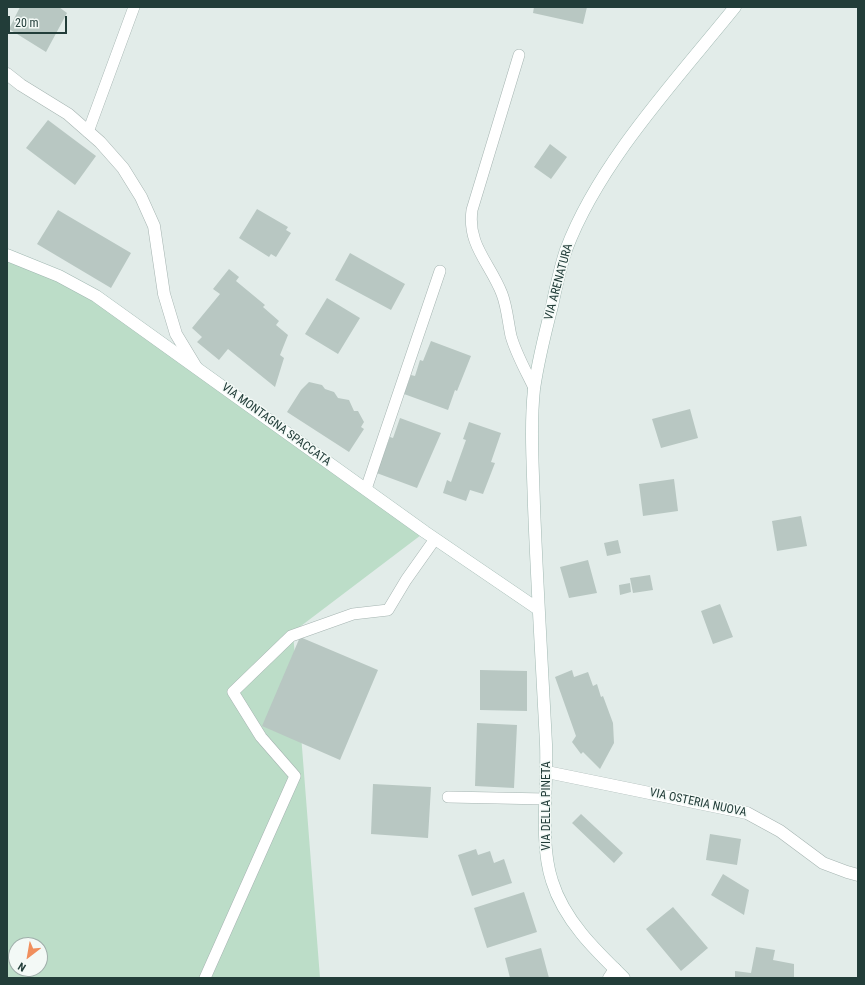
<!DOCTYPE html>
<html>
<head>
<meta charset="utf-8">
<style>
	body { margin:0 }
	#map { position:relative; width:865px; height:985px; overflow:hidden; background:#e2ece9; font-family:"Roboto Condensed",sans-serif }
	canvas { display:block }
	.frame { position:absolute; inset:0; border:8px solid #223d39; pointer-events:none }
	.north { position:absolute; left:8px; top:937px; width:40px; height:40px; box-sizing:border-box; background:#f3f9f6; border:1px solid #9faeaa; border-radius:50%; rotate:211deg; font-size:11px; font-weight:700; line-height:16px; text-align:center; color:#223d39 }
	.north::after { content:''; display:block; margin:auto; width:14px; height:18px; background:#f08f5d; clip-path:polygon(50% 0,100% 100%,50% 72%,0 100%) }
	.scale { position:absolute; left:8px; top:16px; width:59px; height:18px; box-sizing:border-box; border:2px solid #223d39; border-top:0; padding-left:5px; font-size:12px; line-height:14px; white-space:nowrap; color:#223d39; -webkit-text-stroke:3px #f3f9f6; paint-order:stroke }
</style>
</head>
<body>
<div id="map">
<canvas width="865" height="985"></canvas>
<div class="frame"></div>
<div class="north">N</div>
<div class="scale">20 m</div>
</div>
<script>
const ctx = document.querySelector('canvas').getContext('2d');
ctx.lineJoin = 'round';
function paint(path, color) { ctx.fillStyle = color; ctx.fill(path, 'evenodd'); }
function trace(path, color, width, dash) { ctx.strokeStyle = color; ctx.lineWidth = width; ctx.lineCap = dash ? 'butt' : 'round'; ctx.setLineDash(dash || []); ctx.stroke(path); }
function label(font, color, halo, rows, align = 'center') {
  ctx.font = font + ' "Roboto Condensed",sans-serif'; ctx.lineWidth = 3; ctx.setLineDash([]); ctx.textBaseline = 'middle'; ctx.strokeStyle = halo; ctx.fillStyle = color; for (const [text, x, y, turn = 0] of rows) {
    ctx.save(); ctx.translate(x, y); ctx.rotate((+turn || 0) * Math.PI / 180); ctx.textAlign = isNaN(turn) ? turn : align; if (halo) ctx.strokeText(text, 0, 0); ctx.fillText(text, 0, 0); ctx.restore();
  }
}
const green = new Path2D(`
	M7,255l52,21 366,256 -132,100 27,346h-313zM16,945h24v24h-24z`);
const building = new Path2D(`
	M20,7h39l8,6 -21,39 -37,-23z
	M534,7h53l-4,17 -50,-11z
	M48,120l48,36 -21,29 -49,-37z
	M550,144l17,13 -16,22 -17,-12z
	M257,209l31,18 -2,3 5,3 -15,24 -5,-3 -2,3 -30,-19z
	M58,210l73,43 -20,35 -74,-44z
	M350,253l55,31 -14,26 -56,-30z
	M229,269l10,8 -3,4 29,24 -2,2 16,14 -3,4 12,10 -8,20 4,3 -9,29 -47,-38 -9,11 -22,-18 5,-5 -10,-9 28,-34 -7,-5z
	M327,298l33,20 -22,36 -33,-20z
	M431,341l40,15 -14,35 -2,-1 -7,20 -44,-16 7,-19 4,1 5,-16 3,1z
	M309,382l13,3 3,4 9,3 4,6 11,2 5,11h4l6,11 -3,5 3,2 -15,23 -62,-40 14,-22z
	M690,409l8,29 -37,10 -9,-29z
	M400,418l41,15 -24,55 -43,-16 7,-20 3,1 6,-16 3,1z
	M469,422l32,11 -10,29 4,1 -12,31 -13,-4 -4,11 -23,-8 4,-13 4,2 15,-42 -3,-1z
	M674,479l4,32 -35,5 -4,-32z
	M801,516l6,30 -30,5 -5,-30z
	M618,540l3,13 -14,3 -3,-13z
	M588,560l9,33 -28,5 -9,-31z
	M650,575l3,15 -20,3 -3,-15z
	M630,583l1,9 -11,3 -1,-10z
	M720,604l13,33 -20,7 -12,-33z
	M300,637l78,33 -38,90 -78,-34z
	M480,670l47,1v40l-47,-1z
	M572,670l2,7 14,-5 5,14 4,-2 4,13 2,-1 10,27 1,20 -14,26 -17,-17 -2,2 -9,-12 4,-6 -21,-59z
	M477,723l40,2 -3,63 -39,-2z
	M373,784l58,3 -3,51 -57,-4z
	M581,814l42,39 -9,10 -42,-40z
	M710,834l31,5 -4,26 -31,-5z
	M476,849l2,6 12,-4 4,12 10,-4 8,24 -40,13 -14,-41z
	M723,874l26,16 -5,25 -33,-20z
	M524,892l13,40 -50,16 -13,-40z
	M673,907l35,41 -27,23 -35,-42z
	M756,947l19,3 -2,10 21,4v14h-59v-7l16,2z
	M541,948l8,30h-39l-5,-20z`);
const lane = new Path2D(`
	M519,55l-47,155c-5,35 18,53 30,84 5,13 6,28 9,42 5,18 15,35 23,52
	M88,132l46,-125
	M366,489l74,-218
	M448,797l98,2
	M205,978l90,-202 -34,-39 -28,-45 58,-56 62,-22 35,-4 18,-30 29,-41`);
const street = new Path2D(`
	M7,74l14,11 47,29 32,28 23,26 18,29 13,29 10,68 12,40 20,33
	M547,772l200,41 33,18 43,32 24,9 11,3
	M609,978l6,-9`);
const secondary = new Path2D(`
	M7,255l52,21 37,20 329,236 113,77
	M624,978c-29,-28 -60,-58 -72,-97 -13,-39 -4,-95 -6,-137 -4,-79 -9,-159 -12,-238 -1,-39 -4,-78 0,-117 4,-28 11,-56 18,-83 4,-19 8,-38 14,-56 33,-88 111,-171 169,-243`);
const streetNames = [
	["VIA ARENATURA",559,282,-75],
	["VIA MONTAGNA SPACCATA",276,425,36],
	["VIA OSTERIA NUOVA",698,803,12],
	["VIA DELLA PINETA",547,806,-90]
];
paint(green, '#bcddc8');
paint(building, '#b8c7c2');
trace(lane, '#a5b4b1', 12);
trace(street, '#a5b4b1', 13);
trace(secondary, '#a1b8b2', 13);
trace(lane, '#fff', 11);
trace(street, '#fff', 12);
trace(secondary, '#fff', 12);
label('12px', '#223d39', '#f3f9f6', streetNames);
</script>
</body>
</html>
